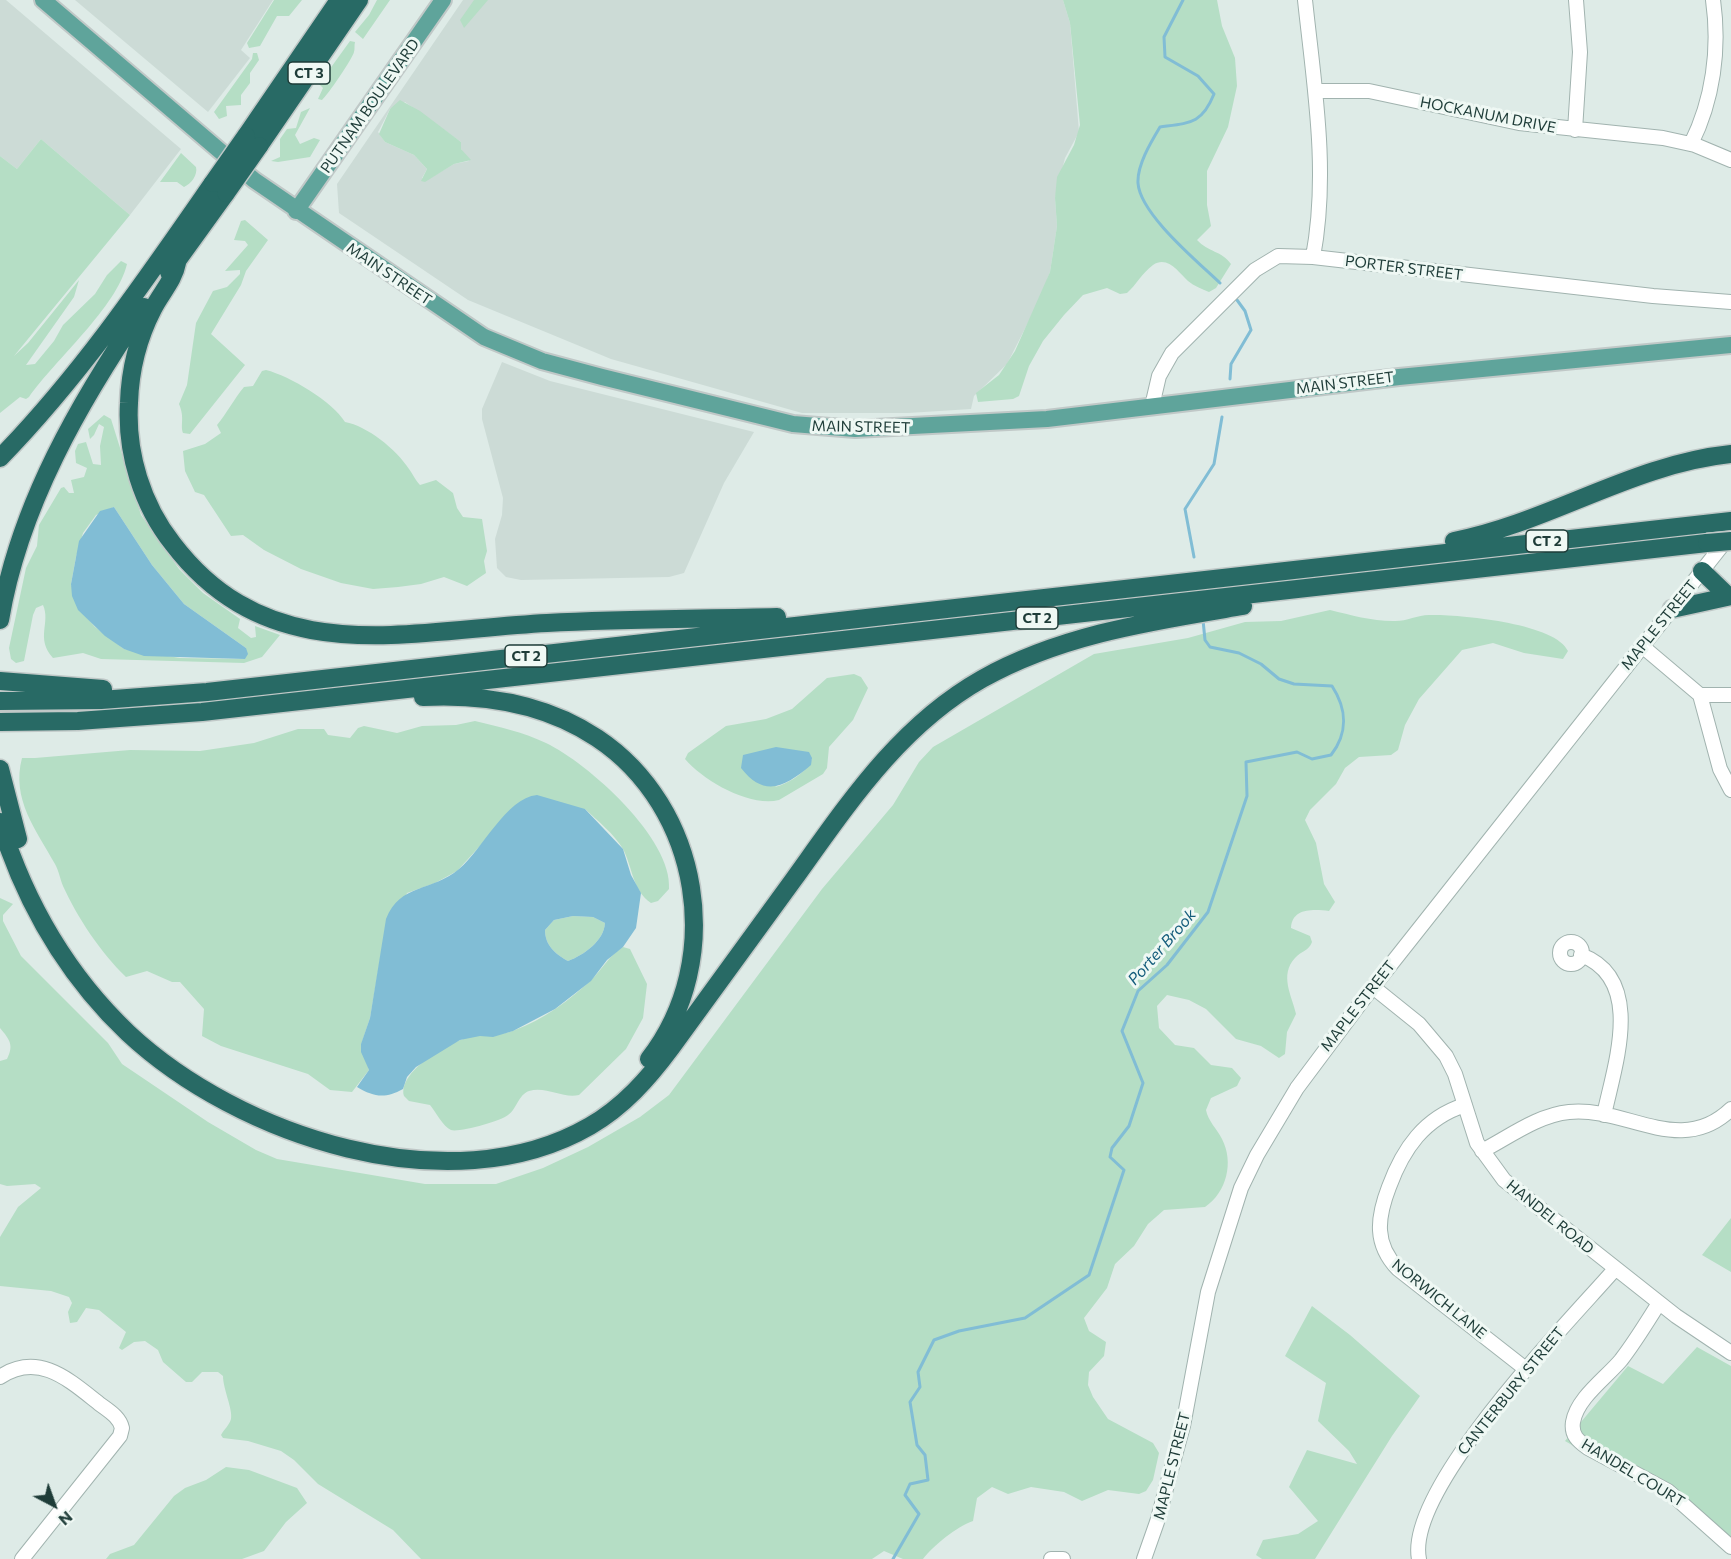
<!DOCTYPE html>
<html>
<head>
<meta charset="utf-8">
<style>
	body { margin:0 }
	#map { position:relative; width:1731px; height:1559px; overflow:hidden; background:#deebe7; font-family:Commissioner,sans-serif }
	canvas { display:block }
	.north { position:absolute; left:24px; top:1475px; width:60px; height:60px; -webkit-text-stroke:4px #eff8f4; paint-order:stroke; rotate:139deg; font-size:16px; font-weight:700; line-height:24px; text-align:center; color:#1e3c38 }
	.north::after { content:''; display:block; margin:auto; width:21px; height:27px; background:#1e3c38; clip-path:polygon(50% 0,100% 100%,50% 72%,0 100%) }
</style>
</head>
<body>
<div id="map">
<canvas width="1731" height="1559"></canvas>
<div class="north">N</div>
</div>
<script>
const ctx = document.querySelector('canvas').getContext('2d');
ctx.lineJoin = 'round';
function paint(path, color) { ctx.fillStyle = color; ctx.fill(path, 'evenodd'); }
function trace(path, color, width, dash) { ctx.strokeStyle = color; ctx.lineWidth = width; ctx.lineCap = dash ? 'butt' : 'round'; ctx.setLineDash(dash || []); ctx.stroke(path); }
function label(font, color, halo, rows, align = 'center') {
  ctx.font = font + ' Commissioner,sans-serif'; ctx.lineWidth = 6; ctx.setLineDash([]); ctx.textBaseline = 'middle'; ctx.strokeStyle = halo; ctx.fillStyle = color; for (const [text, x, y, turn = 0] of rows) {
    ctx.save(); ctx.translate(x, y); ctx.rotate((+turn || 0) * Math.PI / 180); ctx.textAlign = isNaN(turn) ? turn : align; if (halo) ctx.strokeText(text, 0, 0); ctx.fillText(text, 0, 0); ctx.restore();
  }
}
const built = new Path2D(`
	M0,0h6l175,149 -51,66 -89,-76 -24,30 -17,-13z
	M75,0h198l-32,50 9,8 -42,54z
	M463,0h600l7,23 9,109 -14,26 -10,40 2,28 -7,46 -9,25 -34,67 -33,32 -3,13 -63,4h-106l-191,-54 -143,-59 -129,-87 -2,-29zM405,102l56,40v7l8,12 -15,3 -29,17 -3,-3 5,-9 -13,-14 -29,-13 -7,-10 12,-23z
	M502,362l48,19 204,51 -30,51 -40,90 -15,4 -148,3 -15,-3 -9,-9 -2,-29 7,-24 1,-17 -21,-79v-10z`);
const green = new Path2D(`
	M274,0h28l-13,16h-12l-17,30 -11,2 -2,-5z
	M377,0h13l-27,39 -8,-7 14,-17z
	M474,0h14l-24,28 -4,-8z
	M1063,0h154l5,26 13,32 2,28 -9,41 -21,44v34l4,21 -14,14c11,12 25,11 34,24l-15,24 -7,4c-7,-3 -15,-6 -21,-11 -9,-8 -20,-26 -35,-16 -11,8 -17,20 -26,28l-7,1 -13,-6 -24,7 -19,20 -21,26 -14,25 -10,30 -6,3 -35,3 -2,-9 23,-18 16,-24 35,-79 7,-46 -2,-28 2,-21 17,-32 6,-20 -10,-102z
	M350,41l5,1c-1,4 0,7 -1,10 -1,6 -27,44 -32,48l-4,-1 5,-11 -4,-4z
	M253,53h4l2,7 -9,13v10l-9,12v10l-15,1 1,10 -8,3 -5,-7 38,-53z
	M400,100l20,11 41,31v7l10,11 -17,4 -29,18 -4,-1 6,-12 -13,-14 -29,-13 -6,-8 11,-25z
	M310,108l-15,27 5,9 14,-6 6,2 -10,17 -32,5 -7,-1 9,-4v-18l7,-10 9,-1 5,-16z
	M41,139l89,76 -116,141 14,-13 51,-63 -5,17 -48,68 9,-1 19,-23 9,-16 32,-31 12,-19 14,-14 6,3c-10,43 -72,96 -98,133l-3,2 -6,-2 -20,16v-257l17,13z
	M181,153l15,14c2,8 -5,17 -12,20l-7,-5h-17z
	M245,220l23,20 -22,31 -5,14 -30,49 34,31 -55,69 -7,-1c-3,-8 2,-15 -4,-29l8,-19 9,-62 17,-32 14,-4 13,-13v-4l-15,1 23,-26 -3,-4 -11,-1 7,-19z
	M266,370c24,6 67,32 79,52 22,4 51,27 64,47 4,5 6,11 11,16l16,-5 17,13 4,15 6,9 19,2 5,32 -3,10 2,12 -19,13 -23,-9 -23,7 -23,3 -25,2 -32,-6 -40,-14 -37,-19 -21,-15 -12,1 -27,-41 -9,-3 -10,-21 -2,-20 22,-7 16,-11 -4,-8c10,-12 17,-26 27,-38l9,-1 9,-15z
	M104,415l7,4 30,96 38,54 24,24 37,26 -2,9 13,10 5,-1 -1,-11 25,9 -18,22 -18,6 -143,-4 -18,-6 -30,5c-18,-20 -2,-35 -10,-53l-7,3 -3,7 -9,46 -8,2 -5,-4 -2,-11 17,-80 11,-22 2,-21 22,-37 3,-1 5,6h5l-3,-13 13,-3 3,-9 -11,-5 -1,-12 3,-7 8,-2 7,22 8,1 -1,-19 4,-19 -5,-3 -5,11 -4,4 -2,-10zM114,507l38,58 32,39 62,44 -1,11 -65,-1 -56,-9 -29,-22 -12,-14 -12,-29 5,-27 7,-24 13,-18z
	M1330,610c21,5 41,11 63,11 12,1 24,-6 36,-6 28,-1 127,8 139,36l-5,8 -39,-6 -31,-10 -31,7 -43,49 -14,26 -7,25 -7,5 -32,2 -14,11 -9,16 -26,26 -5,10 11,23 8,41 11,18 -6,9c-16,-2 -37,-3 -38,17l19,8 2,6c-3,9 -11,9 -17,16 -16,17 -3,38 1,56l-9,18 -2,22 -6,4 -18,-12 -25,-7 -30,-30 -17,-9 -22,-5 -10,11 2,22 16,17 19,3 17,17 21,3 9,10 -4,8 -26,12 -5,12c2,11 11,19 16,29 12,23 5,53 -17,68l-41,3 -16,14 -14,22 -19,18 -8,24 -23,30 5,13 17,11 -2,14 -15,16 -1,13 5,12 15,22 45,24 6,10 -6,27 -7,11 -7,3 -31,-4 -26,11 -18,-9 -33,-5 -23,7 -16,-7 -15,11 -4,23c-17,6 -39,24 -50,38h-20l-19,-8 -12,8h-451l-28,-29 -75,-46 -24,-24 -13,-9 -33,-10 -25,-3 -2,-3c3,-6 8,-9 10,-16 2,-10 -8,-30 -8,-43l-5,-4h-16l-10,10h-6l-23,-20 -5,-12 -13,-9 -11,1 -12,8 -3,-2 7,-16 -27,-22 -13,-2 -9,14 -7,1 -2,-11 4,-9 -3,-6 -18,-6 -51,-5v-49l18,-30 23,-19 -6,-4 -28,2 -7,-2v-123l7,-2c7,-14 3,-19 -7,-31v-130l13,6 -10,11v6l18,35 87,87 14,21 86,58 48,28 21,9 148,25h71l47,-16 45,-21 52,-30 29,-22 153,-206 71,-84 26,-43 14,-15 161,-93 94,-16 57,-16 36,-1z
	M854,674l7,3 7,11 -15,32 -24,27 -2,21 -4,6 -44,26c-30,7 -75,-19 -94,-41l3,-6 38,-27 40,-7 26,-10 35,-31zM812,758c-3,13 -24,26 -37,29z
	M475,721c25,6 48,11 71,22 42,20 127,96 123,146l-11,12 -7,2c-19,-13 -18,-35 -28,-54 -8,-14 -26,-29 -38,-40l-95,26 -33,36 -22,12 -28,10 -26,61 -11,64 -9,27 8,25 -17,22 -22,-2 -22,-16 -87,-28 -19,-10 2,-27 -24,-27h-8l-25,-11 -21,6c-25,-24 -49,-60 -63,-91 -3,-7 -4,-15 -8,-22 -19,-34 -44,-65 -33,-106h13l95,-8 70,1 54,-8 44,-14h26l4,6 22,3 8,-10 6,-2 33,7 25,-7 34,-1z
	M573,916l20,1 12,6c-1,18 -21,32 -37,38 -13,-7 -23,-16 -23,-31l9,-10z
	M623,947l7,2 17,35 -4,34 -17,31 -47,46c-16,4 -32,-9 -50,-4 -11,4 -12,18 -21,24 -7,6 -50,18 -57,15 -8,-3 -15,-18 -21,-25l-21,-4 -5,-5c-6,-24 42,-52 62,-58 16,-5 32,-1 49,-8 28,-10 55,-30 76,-50 12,-11 18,-25 32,-33z
	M1731,1218v54l-29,-17z
	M1312,1306l38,29 70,61 -28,40 -77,123h-53l-6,-4 7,-15 35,-6 20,-13 -29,-34 18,-37 50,14 -8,-13 -31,-30 8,-38 -41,-27z
	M1697,1347l34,19v189l-54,-50 -112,-64 63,-75 35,18z
	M226,1467l23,3 48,18 10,15 -21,19 -22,29 -22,8h-136l4,-5 24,-9 40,-49 11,-8 21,-8z`);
const water = new Path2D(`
	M114,507l38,58 32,39 62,44 2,6 -3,5 -101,-3 -20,-7 -19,-13 -27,-26 -6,-14 -1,-12 8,-43 21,-30z
	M776,747l33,5 3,6 -1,7c-25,21 -46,34 -70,3l2,-13z
	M537,795l48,14 38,40 8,26 10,18 -5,35 -13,19 -16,13 -16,21 -36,28 -42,22 -20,6 -13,-1 -20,4 -44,27 -9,10 -4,12c-18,10 -29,8 -46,-2l12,-17 -8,-18v-8l9,-26 16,-99c14,-36 46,-27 73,-50 24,-20 47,-71 78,-74zM573,916l20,1 12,6c-1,18 -21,32 -37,38 -13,-7 -23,-16 -23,-31l9,-10z`);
const stream = new Path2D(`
	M1183,0l-19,37 1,20 33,19 16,18c-12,30 -24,29 -54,33 -9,15 -23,38 -22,56 2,31 59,78 82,100
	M1230,379l1,-15 20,-34 -6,-19 -8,-11
	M1194,557l-9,-48 29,-45 8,-47
	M893,1559l26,-45 -14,-19 5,-11 18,-4 -3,-25 -8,-10 -7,-43 10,-15 -2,-15 16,-32 25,-9 66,-13 64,-43 35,-105 -14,-13 2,-9 17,-22 14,-43 -21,-52 16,-40 29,-26 41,-53 39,-116 -1,-34 51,-10 15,7 19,-4c17,-22 16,-46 1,-69l-38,-2 -15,-5 -18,-15 -22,-11 -29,-6 -5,-7 -2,-20`);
const minor = new Path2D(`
	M1305,0c9,85 24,172 8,257
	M1315,91h54l150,32 144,15 32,7 36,15
	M1575,130l5,-78 -4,-52
	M1691,144c22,-44 29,-95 22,-144
	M1152,406l7,-30 13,-23 83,-83 23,-14 35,1 340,39 78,6
	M1642,646l58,49h31
	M1700,695l20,74 11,21
	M1560 953a11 11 0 1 1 22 0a11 11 0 1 1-22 0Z
	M1581,955c65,24 33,112 23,160
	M1373,987l46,37 27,32 9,18 22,69 27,37 172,136 55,37
	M1465,1105c-41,13 -62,44 -76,82 -12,31 -15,57 9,82l129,101
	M1482,1151c27,-14 56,-36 87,-39 57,-6 111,46 162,-3
	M1659,1303c-12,19 -24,39 -38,57 -15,18 -44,38 -48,62 -2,13 5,19 15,26l80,43 63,56
	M0,1377c37,-25 67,1 96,24 9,8 23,14 26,27l-2,8 -98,123
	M1051,1559h12
	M1144,1559l13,-37 26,-96 25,-134 33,-104 16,-33 40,-67 65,-87 366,-463
	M1419,1559c-14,-70 149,-236 196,-290`);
const major = new Path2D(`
	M43,0l211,180 230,157 58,24 60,16 191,47 62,5 192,-10 352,-42 332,-32
	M296,211l147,-211`);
const highway = new Path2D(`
	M246,136l93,-136
	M259,146l100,-146
	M177,263c-3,17 -16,30 -24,46 -15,29 -23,61 -24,94 -3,50 13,102 44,141 98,128 235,86 374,79 76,-4 153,-4 230,-6
	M169,272l57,-79
	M0,458c81,-83 147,-180 213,-275
	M1454,541c96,-19 179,-77 277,-87
	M1702,571l26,25
	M1672,609l59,-13
	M0,620c19,-114 80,-219 144,-313
	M0,681l103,8
	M423,697c60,-3 123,7 174,41 104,69 129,222 52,321
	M0,701l101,-1 106,-8 1524,-171
	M0,722l78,-1 124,-9 1505,-169
	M0,769l18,70
	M0,822c25,80 67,153 128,211 110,103 322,174 462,93 33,-19 58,-47 81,-78 41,-56 82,-112 123,-169 54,-75 105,-153 188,-200 80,-45 172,-58 261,-73`);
const highwayBridge = new Path2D(`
	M213,183l33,-47
	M226,193l33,-47
	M1707,543l24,-2`);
const shields = [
	[309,73,42],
	[1547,541,42],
	[1037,618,42],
	[526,656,42]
];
const shieldNames = [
	["CT 3",309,73],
	["CT 2",1547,541],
	["CT 2",1037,618],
	["CT 2",526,656]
];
const streetNames = [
	["PUTNAM BOULEVARD",370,106,-55],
	["HOCKANUM DRIVE",1488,115,11],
	["PORTER STREET",1404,268,7],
	["MAIN STREET",389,274,34],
	["MAIN STREET",1345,383,-7],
	["MAIN STREET",861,427,1],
	["MAPLE STREET",1659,625,-51],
	["MAPLE STREET",1358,1006,-52],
	["HANDEL ROAD",1550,1217,39],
	["NORWICH LANE",1439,1299,39],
	["CANTERBURY STREET",1511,1391,-51],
	["MAPLE STREET",1172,1466,-76],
	["HANDEL COURT",1633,1473,31]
];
const waterNames = [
	["Porter Brook",1162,947,-49]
];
paint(built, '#ccdbd6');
paint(green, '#b5dec5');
paint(water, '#81bdd5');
trace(stream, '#81bdd5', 3);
trace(minor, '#a1b3af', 16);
trace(major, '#c0c8c7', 20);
trace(highway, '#c0c8c7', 21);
trace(minor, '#fff', 14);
trace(major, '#5fa49b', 16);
trace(highway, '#286a65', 18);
trace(highwayBridge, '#c0c8c7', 21, []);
trace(highwayBridge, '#286a65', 18);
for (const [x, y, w] of shields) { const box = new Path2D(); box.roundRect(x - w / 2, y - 11, w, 22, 4.5); ctx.fillStyle = '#eff8f4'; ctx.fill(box); trace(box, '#1e3c38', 1.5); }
label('bold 14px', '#1e3c38', null, shieldNames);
label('15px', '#1e3c38', '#eff8f4', streetNames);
label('italic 16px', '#155d7c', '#eff8f4', waterNames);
</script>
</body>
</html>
